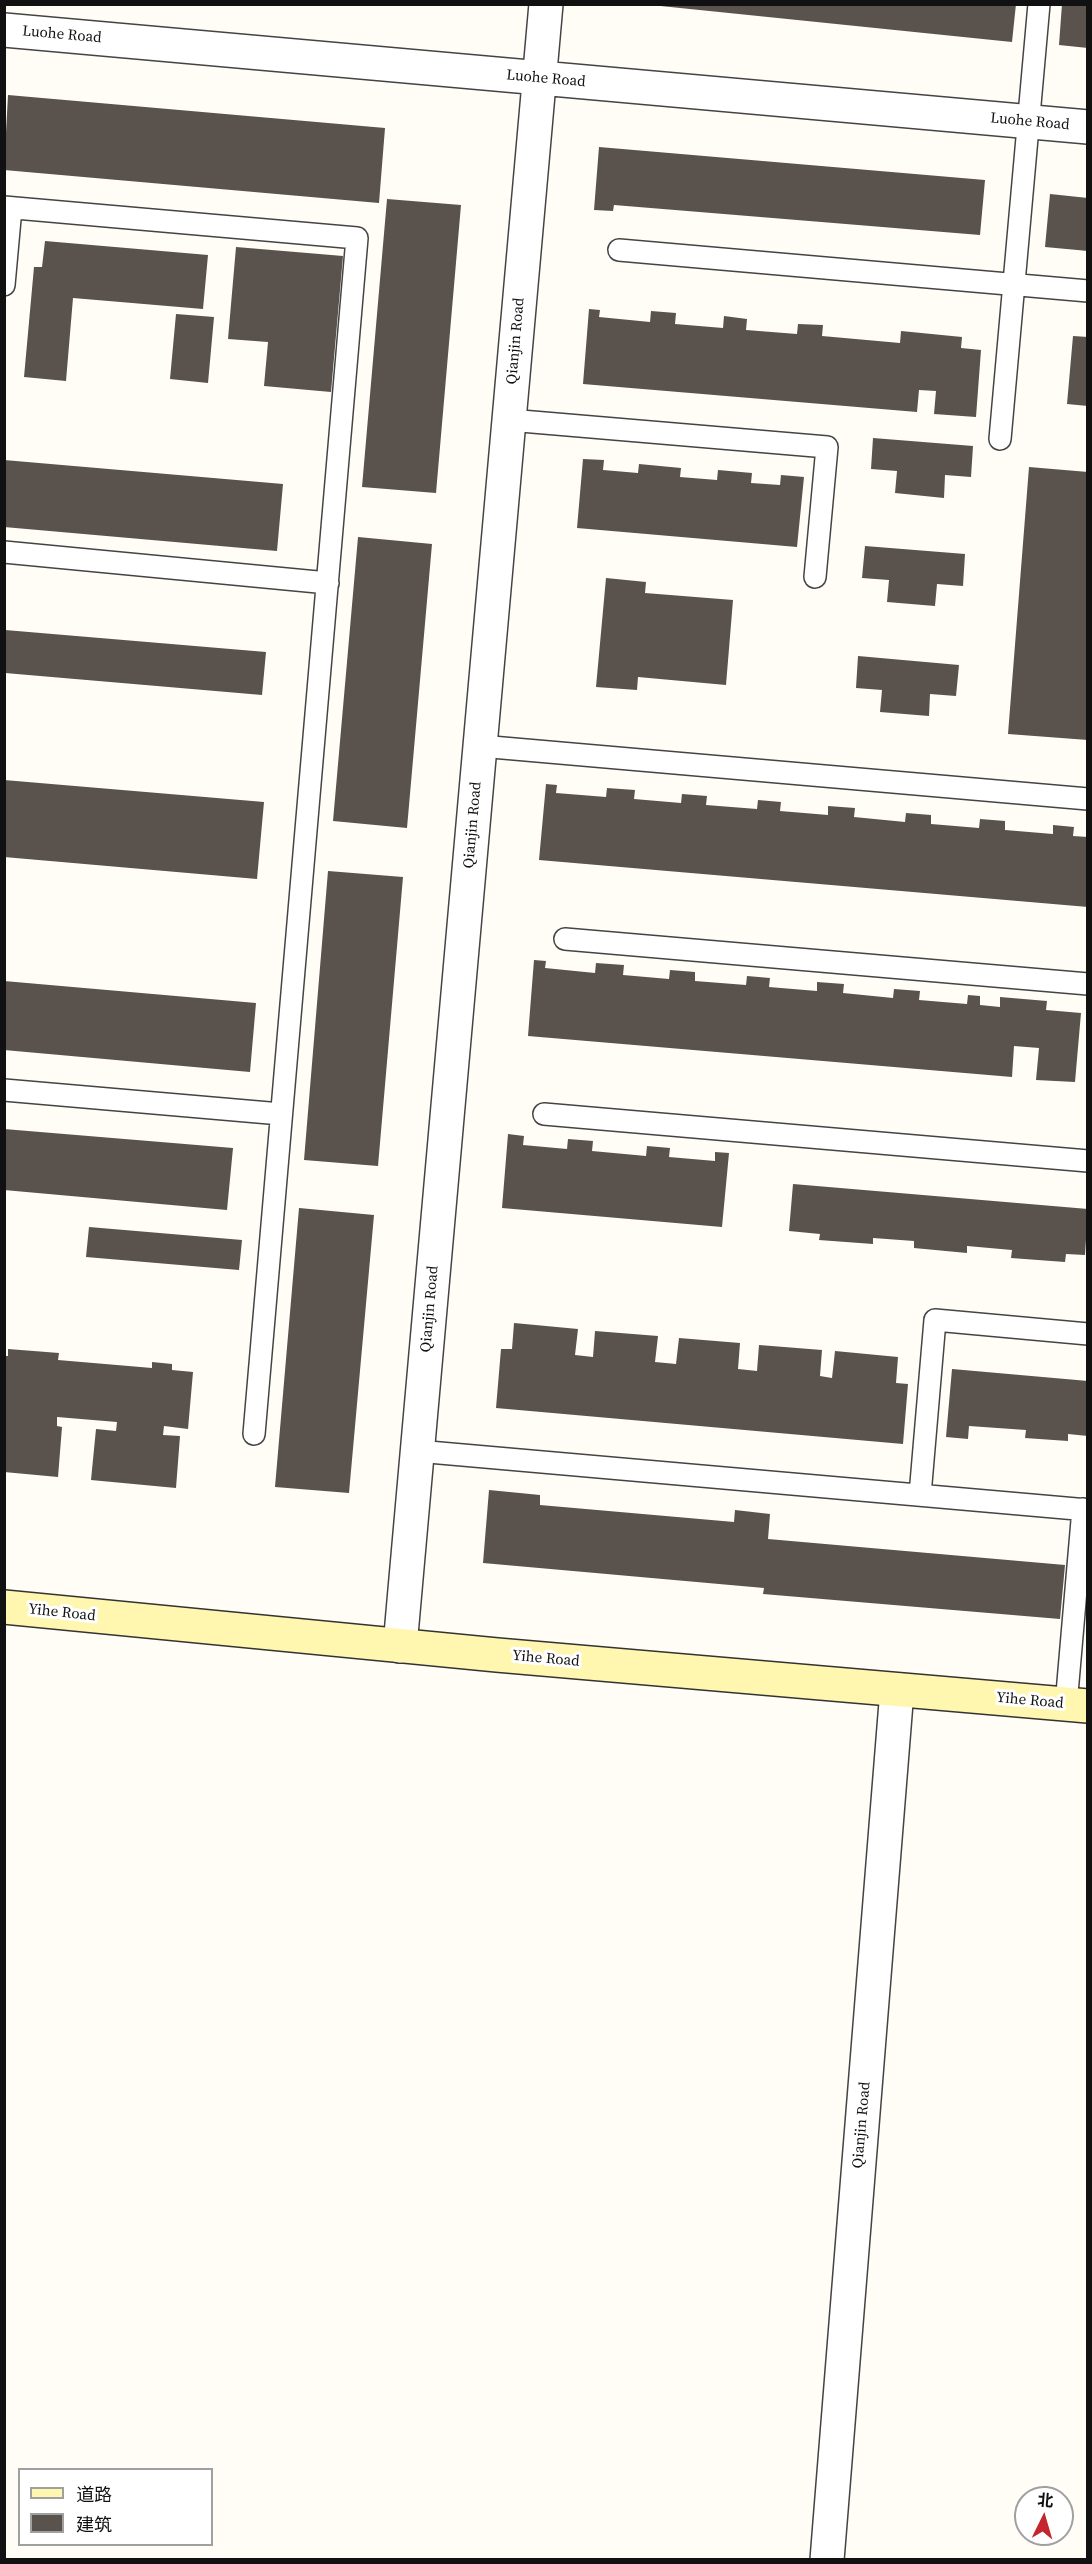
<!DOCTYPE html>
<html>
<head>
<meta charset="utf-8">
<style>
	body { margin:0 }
	#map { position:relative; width:1092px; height:2564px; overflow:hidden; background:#fffdf5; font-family:"Source Serif 4","Noto Sans SC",serif }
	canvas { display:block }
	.frame { position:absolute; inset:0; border:6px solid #111; pointer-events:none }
	.legend { position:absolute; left:18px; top:2468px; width:195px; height:78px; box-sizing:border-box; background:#fff; border:2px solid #a0a0a0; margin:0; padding:8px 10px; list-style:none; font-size:18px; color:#111 }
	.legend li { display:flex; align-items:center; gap:12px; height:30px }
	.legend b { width:30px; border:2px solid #a0a0a0 }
	.north { position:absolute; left:1014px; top:2486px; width:60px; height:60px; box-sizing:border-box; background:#fff; border:2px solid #a0a0a0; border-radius:50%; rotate:5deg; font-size:16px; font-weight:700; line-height:24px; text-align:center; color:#111 }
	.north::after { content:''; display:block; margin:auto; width:21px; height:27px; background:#c4262e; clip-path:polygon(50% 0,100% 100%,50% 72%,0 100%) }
</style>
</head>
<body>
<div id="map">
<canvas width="1092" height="2564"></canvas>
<div class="frame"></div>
<ul class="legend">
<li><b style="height:8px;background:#fff6b0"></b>道路</li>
<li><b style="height:16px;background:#5a524d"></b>建筑</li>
</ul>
<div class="north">北</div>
</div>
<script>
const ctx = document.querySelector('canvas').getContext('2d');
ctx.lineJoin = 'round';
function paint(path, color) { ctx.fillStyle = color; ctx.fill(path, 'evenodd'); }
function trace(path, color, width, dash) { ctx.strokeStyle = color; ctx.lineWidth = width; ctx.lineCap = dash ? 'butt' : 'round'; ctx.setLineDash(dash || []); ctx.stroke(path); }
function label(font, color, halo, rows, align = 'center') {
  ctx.font = font + ' "Source Serif 4",serif'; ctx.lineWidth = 6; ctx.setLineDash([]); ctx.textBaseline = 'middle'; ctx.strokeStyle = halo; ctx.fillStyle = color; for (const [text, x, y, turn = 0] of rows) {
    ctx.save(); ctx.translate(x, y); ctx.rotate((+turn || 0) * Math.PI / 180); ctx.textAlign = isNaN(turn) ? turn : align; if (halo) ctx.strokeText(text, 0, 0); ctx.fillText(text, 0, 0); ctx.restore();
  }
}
const building = new Path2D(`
	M641,4h375l-4,38z
	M1062,4h26v44l-29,-3z
	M8,95l377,33 -6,75 -375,-33z
	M599,147l386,33 -5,55 -366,-30 -1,6 -19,-1z
	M1050,194l38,4v53l-43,-4z
	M387,199l74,6 -25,288 -74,-6z
	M45,241l163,14 -5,54 -130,-11 -7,83 -42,-4 10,-110h8z
	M236,247l107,9 -12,136 -67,-6 4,-44 -40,-3z
	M589,309l11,1 -1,7 51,5 1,-11 25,2 -1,11 48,4 1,-12 23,3 -1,11 51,4 1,-10 25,1 -1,11 78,7 1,-12 61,6 -1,11 20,2 -5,67 -42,-3 2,-23 -17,-1 -2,22 -334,-28z
	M176,314l38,3 -6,66 -38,-4z
	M1073,336l15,1v69l-21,-2z
	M873,438l100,8 -2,31 -26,-2 -1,23 -49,-5 2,-22 -26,-2z
	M583,459l21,1 -1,10 35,3 1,-9 42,4 -1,9 37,3 1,-10 34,3 -1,10 29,2 1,-10 23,2 -7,70 -220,-19z
	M4,460l279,24 -6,67 -273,-24z
	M1029,467l59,5v268l-80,-6z
	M358,537l74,7 -25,284 -74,-7z
	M865,546l100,8 -2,32 -26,-2 -2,22 -48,-4 2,-22 -27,-2z
	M606,578l40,4 -1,11 88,7 -7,85 -88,-8 -1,13 -41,-3z
	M5,630l261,22 -4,43 -257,-22z
	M858,656l101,9 -3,31 -26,-2 -1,22 -49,-4 2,-22 -26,-2z
	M4,780l260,22 -7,77 -253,-22z
	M546,784l11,1 -1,8 50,4 1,-9 28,2 -1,9 47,4 1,-9 25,2 -1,9 51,4 1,-9 23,2 -1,9 48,4v-9l27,2 -1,9 51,5 1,-9 25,2v9l48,4 1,-9 25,2v9l48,4v-9l21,2 -1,9 15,1v70l-549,-47z
	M328,871l75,6 -25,289 -74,-6z
	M534,960l12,1 -1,7 50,5 1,-10 28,2 -1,10 46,4 1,-9 25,2v9l51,4 1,-9 23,2 -1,9 48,4v-9l27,2 -1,9 50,5 1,-9 26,2 -1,9 48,4 1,-9 12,1v9l20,2v-10l47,4 -1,9 35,3 -6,69 -39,-2 3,-32 -25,-2 -2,31 -484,-41z
	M4,981l252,22 -6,69 -246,-22z
	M4,1129l229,19 -6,62 -223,-20z
	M508,1134l16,2 -1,9 44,4 1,-10 25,2 -1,10 54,5 1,-10 23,2 -1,9 46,4v-9l14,1 -7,74 -220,-19z
	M793,1184l295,25 -3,46 -19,-1 -1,8 -54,-4 1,-8 -45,-4v7l-53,-5v-7l-41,-3v6l-54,-4 1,-6 -31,-3z
	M299,1208l75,7 -25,278 -74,-6z
	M89,1227l153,13 -3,30 -153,-13z
	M514,1323l64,6 -3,26 18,2 2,-26 63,5 -3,26 21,2 3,-26 61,5 -2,26 19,2 2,-26 63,5 -2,26 12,2 3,-27 63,6 -2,26 12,1 -5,60 -407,-36 5,-59h11z
	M8,1349l51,4 -1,7 94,8v-6l20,2v6l21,2 -5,57 -24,-3 -1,9 17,1 -4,52 -85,-8 5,-51 20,2 1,-9 -60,-5v9l5,1 -4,50 -54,-5v-116h4z
	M952,1369l136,12v55l-20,-2v7l-43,-3 1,-8 -57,-4 -1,13 -22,-2z
	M489,1490l51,5v10l194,17 1,-12 35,4 -2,25 297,26 -5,54 -297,-25 1,-6 -281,-25z`);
const lane = new Path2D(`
	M4,207l353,31 -103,1196
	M619,250l469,41
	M4,285l7,-77
	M509,420l318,27 -12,130
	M1000,439l39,-435
	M4,552l324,31
	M480,746l608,53
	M565,939l523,45
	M4,1090l277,24
	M544,1114l544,47
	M417,1451l671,59
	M920,1495l15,-175 153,14
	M1066,1705l17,-196`);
const street = new Path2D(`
	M4,30l1084,97
	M400,1646l146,-1642
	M827,2560l70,-870`);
const secondary = new Path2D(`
	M4,1607l493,48 591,51`);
const streetNames = [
	["Luohe Road",62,35,5],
	["Luohe Road",546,79,5],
	["Luohe Road",1030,122,5],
	["Qianjin Road",516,341,-85],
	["Qianjin Road",473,825,-85],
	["Qianjin Road",430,1309,-85],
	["Yihe Road",62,1613,6],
	["Yihe Road",546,1659,5],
	["Yihe Road",1030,1701,5],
	["Qianjin Road",862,2125,-85]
];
paint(building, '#5a524d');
trace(lane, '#444', 24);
trace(street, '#444', 36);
trace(secondary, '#333', 36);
trace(lane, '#fff', 21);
trace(street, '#fff', 33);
trace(secondary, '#fff6b0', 33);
label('15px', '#111', '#fff', streetNames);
</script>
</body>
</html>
